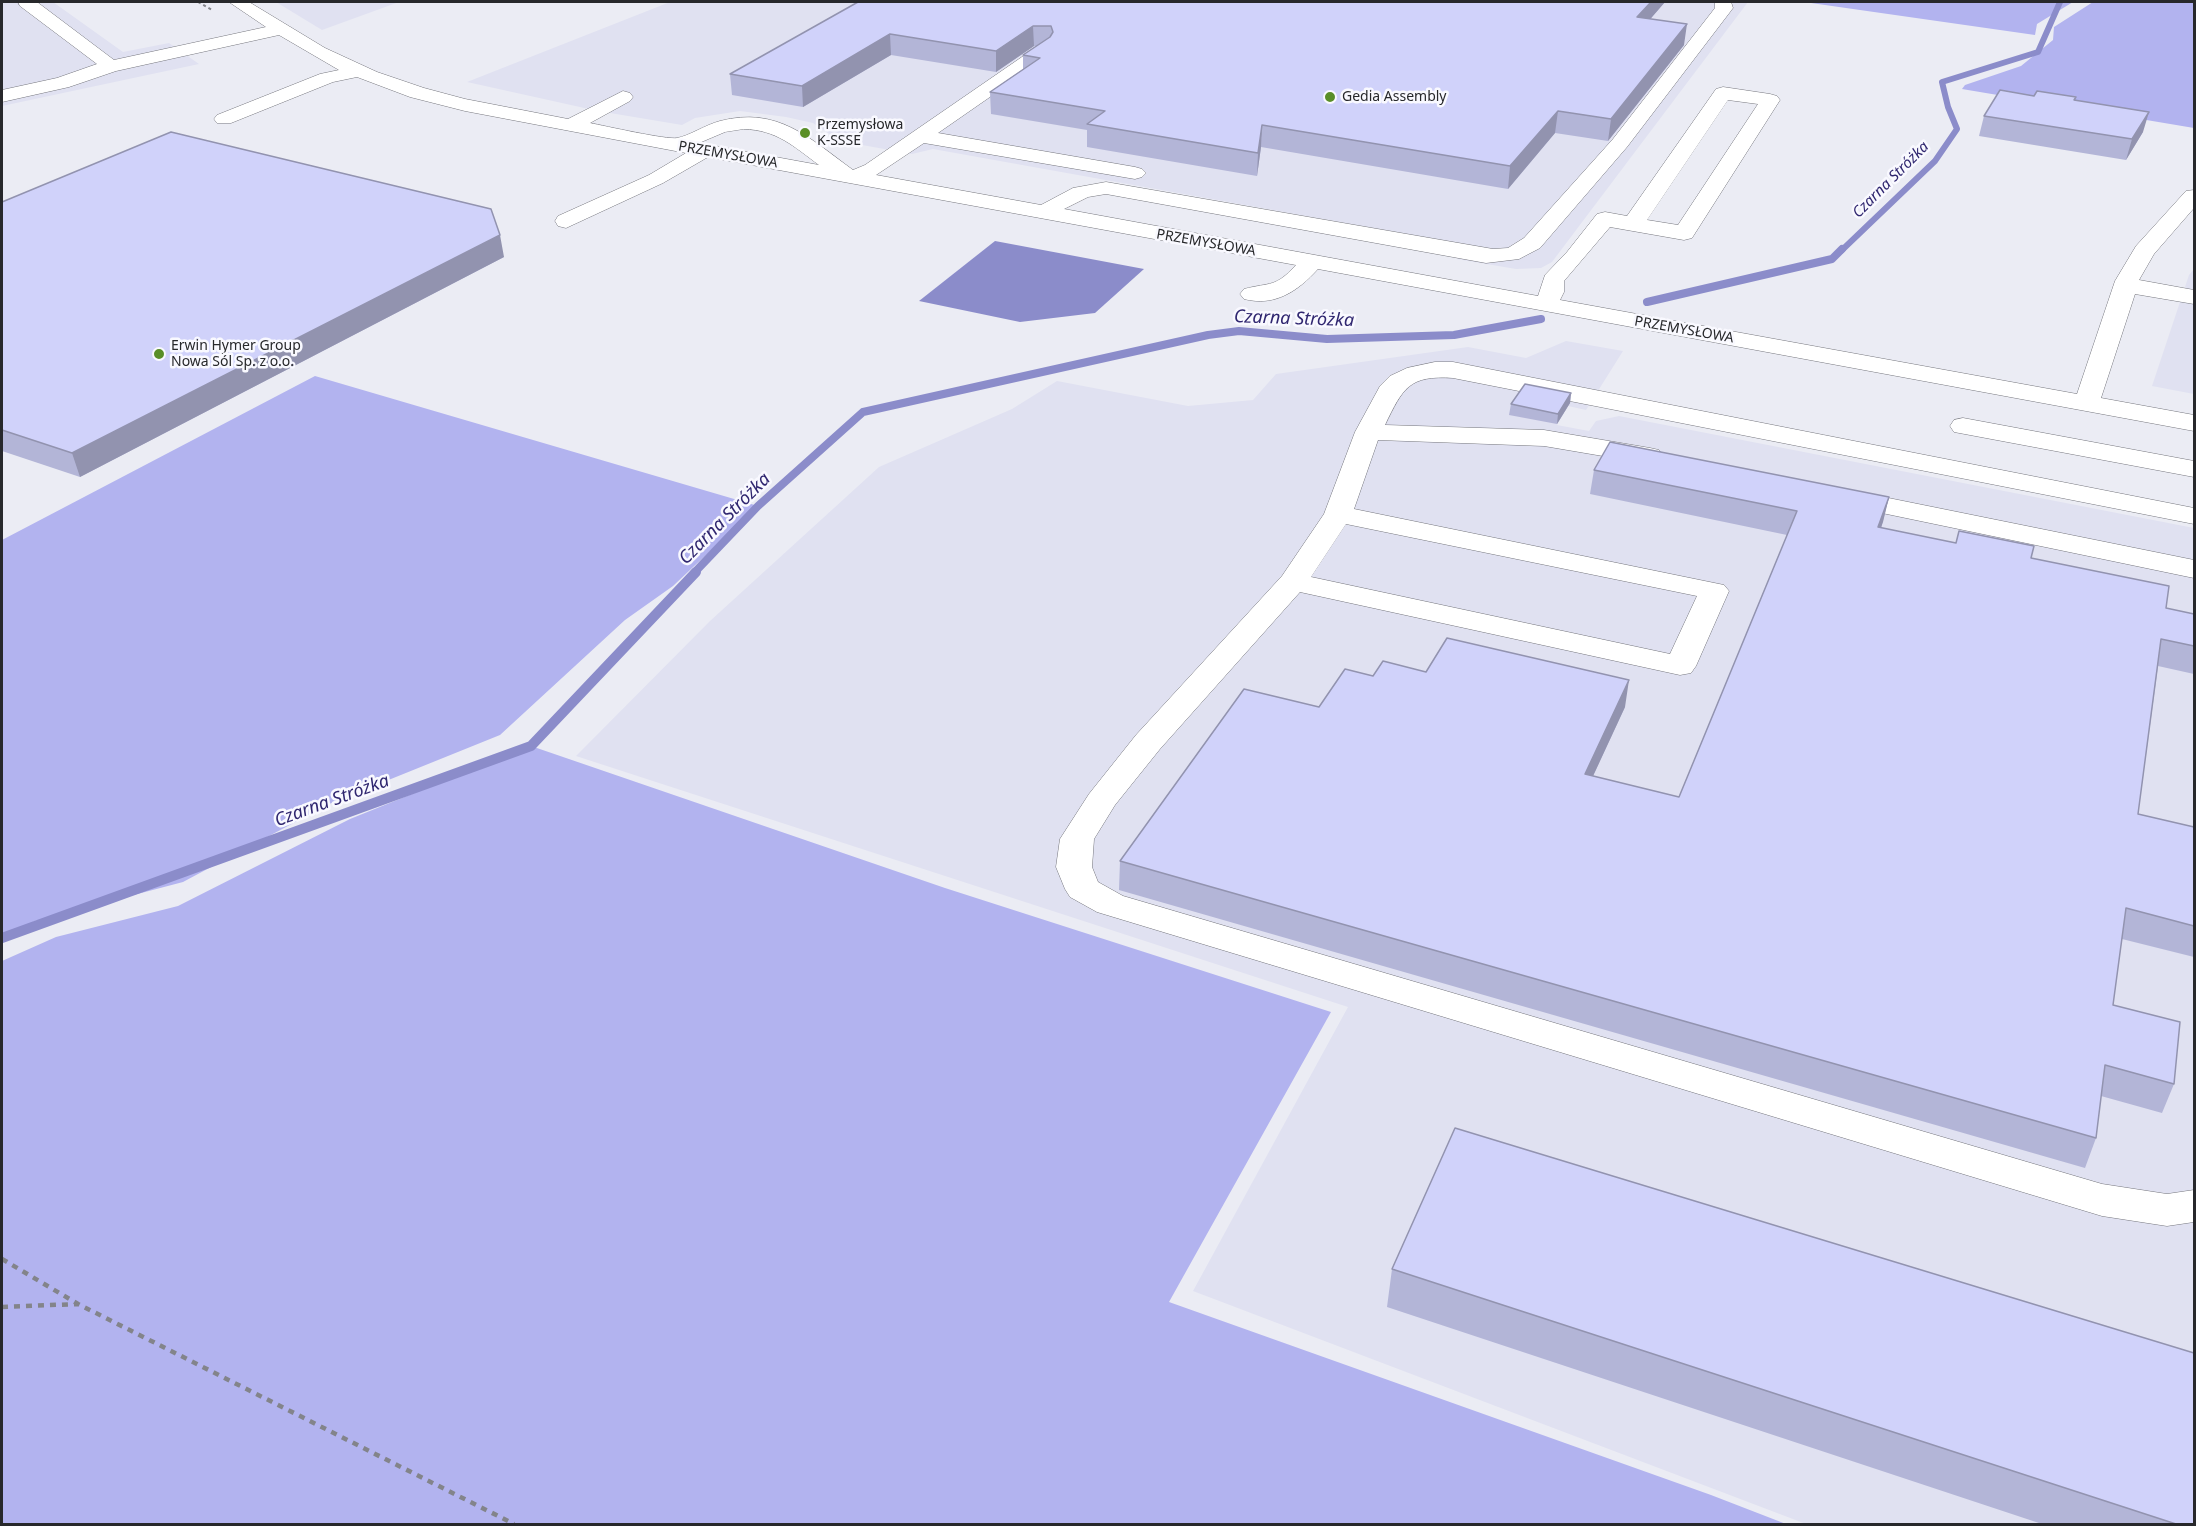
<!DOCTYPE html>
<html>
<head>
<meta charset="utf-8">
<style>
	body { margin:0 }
	#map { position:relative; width:2196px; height:1526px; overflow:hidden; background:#ebecf4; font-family:"Noto Sans",sans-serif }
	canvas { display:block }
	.frame { position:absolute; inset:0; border:3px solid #27282b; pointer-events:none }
</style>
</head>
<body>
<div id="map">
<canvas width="2196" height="1526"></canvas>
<div class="frame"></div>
</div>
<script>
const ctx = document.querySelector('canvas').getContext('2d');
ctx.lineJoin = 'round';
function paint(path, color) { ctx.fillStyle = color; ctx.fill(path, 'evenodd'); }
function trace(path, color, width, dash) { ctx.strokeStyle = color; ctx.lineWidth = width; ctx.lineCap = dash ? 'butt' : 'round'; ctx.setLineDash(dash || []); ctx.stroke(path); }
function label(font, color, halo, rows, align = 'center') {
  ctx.font = font + ' "Noto Sans",sans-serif'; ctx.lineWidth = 5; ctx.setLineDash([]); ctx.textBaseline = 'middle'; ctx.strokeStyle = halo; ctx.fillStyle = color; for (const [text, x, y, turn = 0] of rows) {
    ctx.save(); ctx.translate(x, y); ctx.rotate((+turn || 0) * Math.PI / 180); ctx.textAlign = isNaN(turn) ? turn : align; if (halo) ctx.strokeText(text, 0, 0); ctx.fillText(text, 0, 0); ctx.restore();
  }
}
const built = new Path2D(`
	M2,2h51l70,50 46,-9 30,21 -197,42z
	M276,2h123l-77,28z
	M670,2h1078l-196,260 -11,6 -25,1 -59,-10 11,-14 -535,-96 -21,5 -72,-13 -27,-18 -27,-6 -46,-6 -45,7 -13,7 -84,-14 -131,-29z
	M2194,269v125l-42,-8 37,-111z
	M1566,341l57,10 -37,59 -18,-4 -11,19 32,6 7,-10 23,-5 575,112v996h-388l-613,-233 155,-284 -772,-251 134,-135 169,-154 133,-58 45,-28 131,25 65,-6 23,-26 192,-27 58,11z`);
const green = new Path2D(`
	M1804,2h269l-36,22 -2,11z
	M2093,2h101v126l-232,-39 3,-4 56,-19 32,-26 1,-13z
	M315,376l443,130 -85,80 -48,34 -125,115 -171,69 -146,78 -148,39 -33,15v-396z
	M531,746l414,142 386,124 -162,290 542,193 75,29h-1784v-563l54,-24 122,-31 172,-87z`);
const water = new Path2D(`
	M995,241l149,28 -49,44 -75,9 -101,-21z`);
const streamFar2 = new Path2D(`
	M1841,251l94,-90 22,-32 -9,-22 -6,-25 96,-30 22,-50`);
const streamFar1 = new Path2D(`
	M1647,302l185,-43 10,-10
	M694,573l64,-67 105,-94 345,-77 31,-4 88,8 127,-4 87,-16`);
const stream = new Path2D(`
	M2,938l529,-192 165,-174`);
const pathFar1 = new Path2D(`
	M198,2l14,8`);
const path = new Path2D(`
	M2,1259l76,45 436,220
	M2,1307l76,-3`);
const minor = new Path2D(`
	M18,2h19l77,58 152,-33 -37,-25h20l76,46 52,24 47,16 41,11 103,20 55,-28 7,2 3,4 -3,4 -40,22c15,3 77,17 87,15 12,-2 28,-13 43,-17 58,-15 89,17 133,49l12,-5 170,-117h14l2,4 -2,4 -111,77 197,34 7,2 4,4 -4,4 -7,2 -211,-36 -48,32 165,30 32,-17 33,-6 387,67 15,-1 16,-10 89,-99 102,-131v-6h16l2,6 -3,4 -103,135 -87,101 -21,11 -33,4 -380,-69 -18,3 -24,12 474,87 7,-21 22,-23 30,-38 8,-2 22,4 89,-127 7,-2 47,7 7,2 3,4 -88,138 -8,2 -74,-13 -46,54v11l-4,8 517,94 38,-113 21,-35 50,-55 8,-1v18l-40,46 -15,26 55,10v14l-59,-10 -34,104 93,17v16l-876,-162c-20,22 -43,38 -74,30l-4,-5 4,-5c27,-7 31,-1 52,-24l-588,-108 -45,26 -97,45 -8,-2 -3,-5 3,-5 91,-41 37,-22 -221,-42 -55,-14 -53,-20 -24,5 -102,41h-14l-3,-4 3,-4 103,-41 19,-4 -60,-35 -163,36 -47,16 -67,15v-12l55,-12 40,-14 -77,-58zM1728,100l30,4 -80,121 -31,-5zM744,129c33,1 49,17 75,36l-120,-22 26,-11z
	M1435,362h18l741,146v16l-741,-146c-44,-3 -50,10 -68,47l159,5 106,18 9,2 4,6 -4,6 -9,2 -106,-18 -166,-6 -24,69 370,76 5,6 -33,75 -5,7 -11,2 -380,-83 -140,157 -45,56 -21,34 -2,28 6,15 25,14 979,288 65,10 27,-4v32l-27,4 -65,-10 -1005,-304 -27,-15 -5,-8 -9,-22 4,-28 29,-45 47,-59 146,-159 42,-62 31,-82 25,-46 10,-10 17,-8zM1346,524l351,72 -27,58 -359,-77z
	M1963,418l231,43v16l-240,-45 -4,-6 4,-6z
	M1844,489l350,71v18l-360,-75 -4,-6 4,-6z`);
const wall = new Path2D(`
	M858,2h807l-15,17 34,26 -76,96 -53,-8 -47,56 -247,-42 -4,29 -170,-29v-17l-96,-16 -1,-22 33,-23v-14l13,-9h-2l-38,26 -105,-17 -88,52 -71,-12 -2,-21z
	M2034,96l41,4 68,32 -17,28 -147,-24 5,-20z
	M2,202l502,55 -424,220 -78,-26z
	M1571,393l-1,10 -13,21 -48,-9 2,-11z
	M1594,470l295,27 -8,31 150,30 135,50 28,6v60l-36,-8 -20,148 56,13v130l-72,-18 -9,66 61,79 -12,29 -61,-17 -5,42 -11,30 -966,-278 1,-29 199,-154 54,-31 53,-4 199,35 -32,69 86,21 108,-262 -197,-41z
	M1392,1269l802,255h-152l-655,-217z`);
const shadedWall = new Path2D(`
	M1651,2h14l-31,36 3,-21z
	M1687,24l-3,21 -76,96 3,-22z
	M1033,26l1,20 -38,26v-21z
	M890,34l1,21 -88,52 -1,-21z
	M1558,111l-3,22 -47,56 2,-23z
	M2149,112l-6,20 -17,28 6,-21z
	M1262,125l-1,22 -4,29 1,-23z
	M500,235l4,22 -424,220 -8,-24z
	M1571,393l-1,10 -13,21 1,-10z
	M1889,497l-6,25 -11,31 6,-26z
	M1629,680l-4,27 -44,95 4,-28z`);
const building = new Path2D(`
	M858,2h793l-14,15 50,7 -76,95 -53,-8 -48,55 -248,-41 -4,28 -171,-29 18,-13 -115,-19 50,-34 -17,-3 27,-18 3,-5 -2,-6h-18l-37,25 -106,-17 -88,52 -72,-12z
	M2000,90l34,6 3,-5 39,6 -2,3 75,12 -17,27 -148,-23z
	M171,132l320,77 9,26 -428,218 -70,-23v-228z
	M1525,384l46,9 -13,21 -47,-10z
	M1610,442l279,55 -11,30 78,16 3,-12 75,15 -3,12 138,28 -3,22 28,6v32l-33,-7 -23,175 56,13v99l-68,-18 -13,97 67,17 -6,62 -69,-19 -9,73 -976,-277 124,-172 75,18 26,-38 28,7 10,-15 43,11 21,-34 182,42 -44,94 94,23 118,-286 -203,-41z
	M1455,1128l739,225v171h-18l-784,-255z`);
const markers = [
	[1330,97,6,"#598e28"],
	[805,133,6,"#598e28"],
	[159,354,6,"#598e28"]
];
const farPoinames = [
	["Gedia Assembly",1342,97],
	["Przemysłowa",817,125],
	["K-SSSE",817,141],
	["Erwin Hymer Group",171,346],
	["Nowa Sól Sp. z o.o.",171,362]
];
const farStreetnames = [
	["PRZEMYSŁOWA",728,155,10],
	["PRZEMYSŁOWA",1206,243,10],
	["PRZEMYSŁOWA",1684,330,10]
];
const farWaternames = [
	["Czarna Stróżka",1891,180,-45]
];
const waterNames = [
	["Czarna Stróżka",1294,319,2],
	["Czarna Stróżka",725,519,-45],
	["Czarna Stróżka",332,801,-20]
];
paint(built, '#e0e1f1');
paint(green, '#b2b3ef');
paint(water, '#8b8cca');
trace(streamFar2, '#8b8cca', 6);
trace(streamFar1, '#8b8cca', 8);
trace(stream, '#8b8cca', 10);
trace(minor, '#76777e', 1);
trace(pathFar1, '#83848a', 2, [3, 3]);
trace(path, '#83848a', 4.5, [6, 6]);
paint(minor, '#fff');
paint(wall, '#b3b5d7');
paint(shadedWall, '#9293af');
paint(building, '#d0d2fa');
trace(building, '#9293af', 1.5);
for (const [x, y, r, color] of markers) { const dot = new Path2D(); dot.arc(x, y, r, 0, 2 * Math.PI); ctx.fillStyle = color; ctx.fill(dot); trace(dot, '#f9f9ff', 2); }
label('14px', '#27282b', '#f9f9ff', farPoinames, 'left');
label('14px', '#27282b', '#f9f9ff', farStreetnames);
label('italic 15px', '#302770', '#f9f9ff', farWaternames);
label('italic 18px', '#302770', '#f9f9ff', waterNames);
</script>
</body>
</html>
